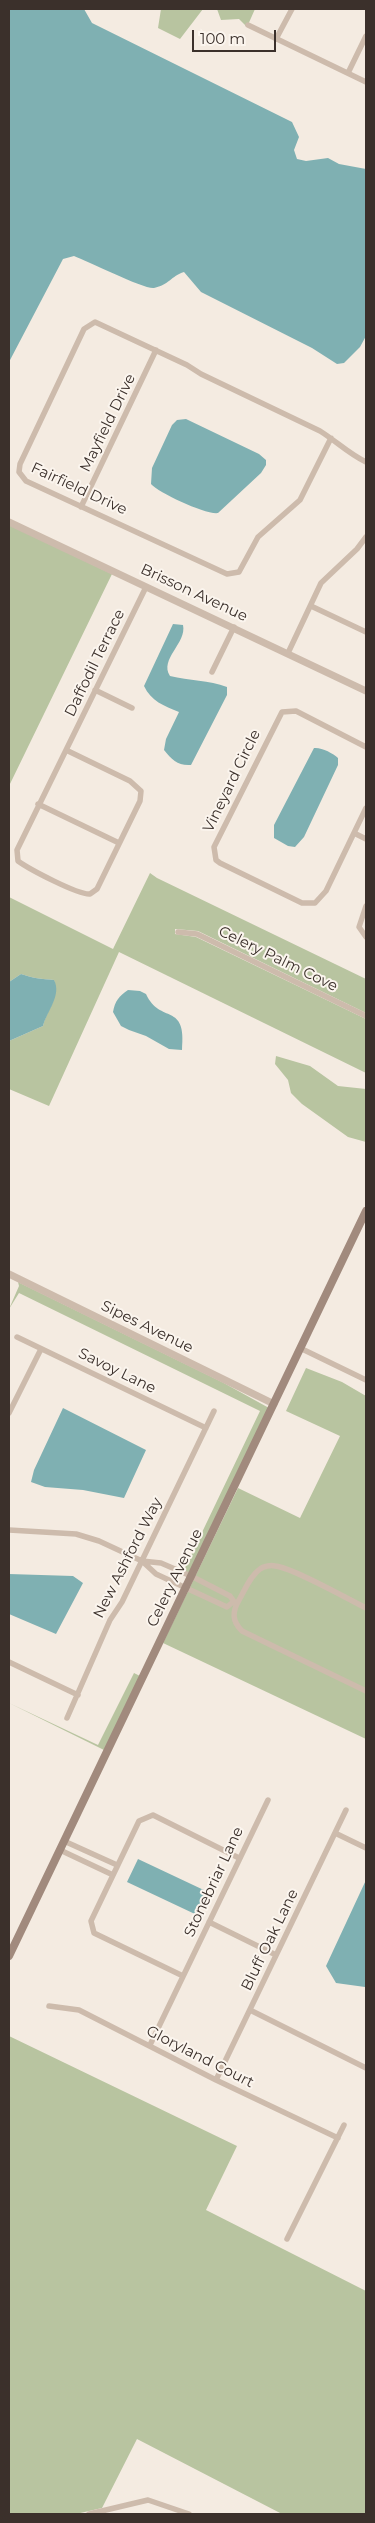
<!DOCTYPE html>
<html>
<head>
<meta charset="utf-8">
<style>
	body { margin:0 }
	#map { position:relative; width:375px; height:2523px; overflow:hidden; background:#f4ebe1; font-family:Montserrat,sans-serif }
	canvas { display:block }
	.frame { position:absolute; inset:0; border:10px solid #3b302b; pointer-events:none }
	.scale { position:absolute; left:192px; top:30px; width:84px; height:22px; box-sizing:border-box; border:2px solid #3b302b; border-top:0; padding-left:6px; font-size:15px; line-height:18px; white-space:nowrap; color:#3b302b; -webkit-text-stroke:4px #fbf5ee; paint-order:stroke }
</style>
</head>
<body>
<div id="map">
<canvas width="375" height="2523"></canvas>
<div class="frame"></div>
<div class="scale">100 m</div>
</div>
<script>
const ctx = document.querySelector('canvas').getContext('2d');
ctx.lineJoin = 'round';
function paint(path, color) { ctx.fillStyle = color; ctx.fill(path, 'evenodd'); }
function trace(path, color, width, dash) { ctx.strokeStyle = color; ctx.lineWidth = width; ctx.lineCap = dash ? 'butt' : 'round'; ctx.setLineDash(dash || []); ctx.stroke(path); }
function label(font, color, halo, rows, align = 'center') {
  ctx.font = font + ' Montserrat,sans-serif'; ctx.lineWidth = 4; ctx.setLineDash([]); ctx.textBaseline = 'middle'; ctx.strokeStyle = halo; ctx.fillStyle = color; for (const [text, x, y, turn = 0] of rows) {
    ctx.save(); ctx.translate(x, y); ctx.rotate((+turn || 0) * Math.PI / 180); ctx.textAlign = isNaN(turn) ? turn : align; if (halo) ctx.strokeText(text, 0, 0); ctx.fillText(text, 0, 0); ctx.restore();
  }
}
const green = new Path2D(`
	M161,9h42l-23,30 -22,-11z
	M217,9h38l-8,18 -8,-8 -18,1z
	M9,525l103,49 -103,212z
	M150,873l7,5 209,101v34l-168,-82 -23,-2v5l21,3 170,82v54l-247,-121 -70,154 -40,-17v-48l34,-15c5,-19 15,-24 11,-46 -12,-1 -22,-2 -33,-6l-12,8v-85l104,52z
	M276,1056l34,10 28,20 28,3v53l-18,-5 -46,-33 -11,-11 -3,-13 -13,-16z
	M18,1282l204,100 47,26 -82,169 -3,-7 76,-159 -241,-118 -10,16 10,-23z
	M306,1368l36,14 24,14v343l-203,-96 75,-155 62,30 40,-82 -54,-25z
	M134,1673l6,3 -36,74 -95,-47 89,42z
	M9,2036l228,110 -31,64 160,81v223h-84l-145,-75 -35,69 -26,6h-67z`);
const water = new Path2D(`
	M9,9h75l8,14 200,99 7,15 -5,13 3,9 9,2 22,-3 11,6 27,5v167l-6,11 -16,16 -7,1 -25,-16 -111,-56 -17,-20c-13,4 -15,13 -30,16 -8,2 -67,-27 -80,-32l-11,3 -54,103z
	M186,419l73,35 7,6v5l-5,8 -43,40c-12,2 -59,-20 -67,-29l1,-16 20,-43 5,-5z
	M173,624l10,1c4,18 -24,34 -13,51 19,5 39,4 57,11v8l-36,70c-13,1 -19,-5 -27,-15l2,-11 13,-27c-15,-6 -28,-11 -35,-26z
	M314,748c7,-1 19,5 24,10v7l-34,72 -9,10 -7,-1 -14,-8v-13z
	M21,974c11,4 21,5 33,6 8,15 -7,31 -11,46l-34,15v-59z
	M128,990l12,1 6,3c14,31 41,7 36,56l-13,-1 -23,-13 -17,-6 -8,-4 -8,-14c2,-11 6,-16 15,-22z
	M63,1408l83,42 -22,48 -41,-8 -38,-3 -14,-5 3,-12z
	M9,1574l64,2 10,7 -27,51 -47,-20z
	M138,1859l70,33 -11,23 -70,-33z
	M366,1880v105l-1,2 -29,-4 -10,-17z`);
const minor = new Path2D(`
	M248,25l118,57
	M276,39l16,-30
	M348,73l18,-37
	M331,438l-31,62 -42,37 -19,35 -12,2 -201,-93 -7,-9 1,-8 64,-135 11,-7 92,43 14,9 119,57c16,10 29,23 46,31
	M81,507l75,-157
	M311,606l55,26
	M288,653l33,-70 36,-34 9,-12
	M212,672l22,-45
	M95,690l37,18
	M366,747l-70,-36 -14,1 -68,135 2,13 4,3 82,40h13l11,-12 40,-83
	M66,750l64,31 11,10 -1,10 -43,88 -7,5c-12,1 -61,-25 -72,-33l-1,-11 129,-263
	M38,804l81,39
	M354,833l12,6
	M366,906l-7,21 7,10
	M178,932l19,2 169,82
	M17,1337l189,91
	M300,1348l66,32
	M9,1413l32,-64
	M9,1530l67,4 23,7 43,20 14,13 71,33 6,-5
	M142,1561l19,2 30,13 39,20 5,7
	M366,1608c-18,-9 -75,-41 -91,-42 -4,-1 -11,0 -15,3 -10,7 -15,21 -21,31 -7,12 -7,21 3,31l124,60
	M9,1662l69,33
	M67,1718l43,-98 12,-18 92,-191
	M335,1833l31,15
	M64,1841l53,24
	M60,1850l53,25
	M209,1922l67,33
	M183,1976l-89,-43 -3,-12 48,-100 14,-6 86,43
	M49,2006l30,4 137,70 122,58
	M250,2010l116,58
	M150,2045l118,-245
	M216,2080l130,-270
	M287,2239l57,-114
	M89,2514l59,-14 41,14`);
const tertiary = new Path2D(`
	M9,522l357,169
	M9,1274l265,130`);
const secondary = new Path2D(`
	M9,1956l357,-745`);
const streetNames = [
	["Mayfield Drive",108,423,-64],
	["Fairfield Drive",79,489,25],
	["Brisson Avenue",194,593,25],
	["Daffodil Terrace",95,663,-64],
	["Vineyard Circle",232,781,-64],
	["Celery Palm Cove",278,959,26],
	["Sipes Avenue",147,1327,26],
	["Savoy Lane",117,1371,26],
	["New Ashford Way",128,1558,-63],
	["Celery Avenue",175,1578,-64],
	["Stonebriar Lane",214,1882,-65],
	["Bluff Oak Lane",270,1940,-64],
	["Gloryland Court",200,2057,27]
];
paint(green, '#b8c4a0');
paint(water, '#7fb0b2');
trace(minor, '#cdbbac', 5.5);
trace(tertiary, '#cdbbac', 7);
trace(secondary, '#a18a7d', 8);
label('15px', '#3b302b', '#fbf5ee', streetNames);
</script>
</body>
</html>
